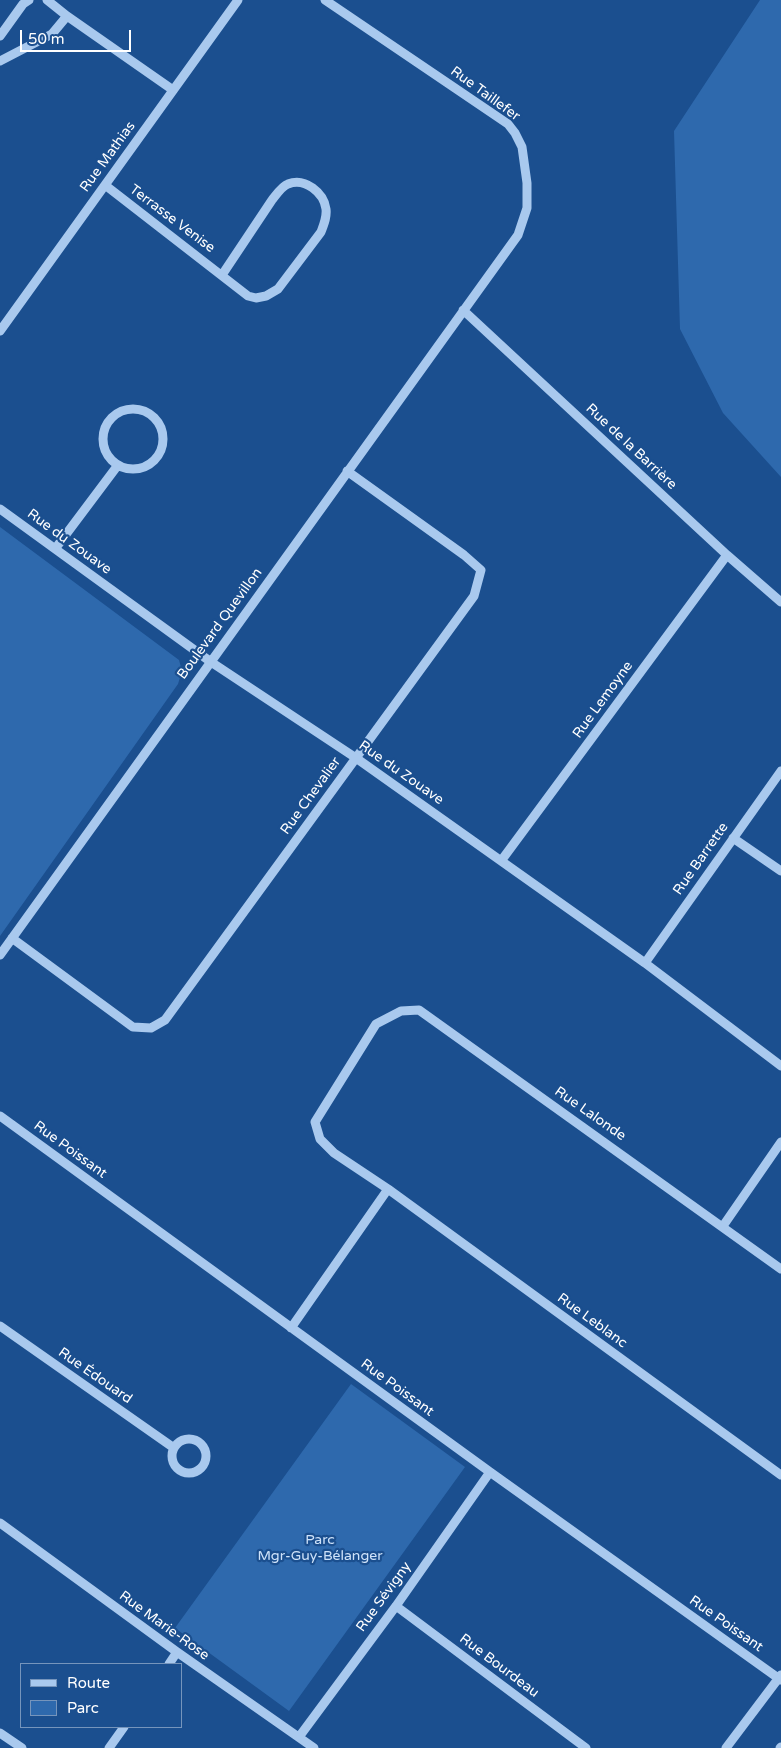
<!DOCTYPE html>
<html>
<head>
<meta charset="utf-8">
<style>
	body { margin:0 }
	#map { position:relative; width:781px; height:1748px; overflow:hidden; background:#1b4f8f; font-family:"Varela Round",sans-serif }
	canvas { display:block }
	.legend { position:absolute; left:20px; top:1663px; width:162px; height:65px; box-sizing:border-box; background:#1b4f8f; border:1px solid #7695bc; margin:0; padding:6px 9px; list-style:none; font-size:15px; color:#fff }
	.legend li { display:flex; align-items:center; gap:10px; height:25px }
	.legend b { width:25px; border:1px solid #7695bc }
	.scale { position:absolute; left:20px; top:30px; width:111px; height:22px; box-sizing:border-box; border:2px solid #fff; border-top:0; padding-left:6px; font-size:15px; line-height:18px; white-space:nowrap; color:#fff; -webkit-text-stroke:4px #1b4f8f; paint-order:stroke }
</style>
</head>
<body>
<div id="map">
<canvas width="781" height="1748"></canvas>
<ul class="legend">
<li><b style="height:6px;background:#a9c9ee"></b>Route</li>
<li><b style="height:14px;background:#2e69ad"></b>Parc</li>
</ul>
<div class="scale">50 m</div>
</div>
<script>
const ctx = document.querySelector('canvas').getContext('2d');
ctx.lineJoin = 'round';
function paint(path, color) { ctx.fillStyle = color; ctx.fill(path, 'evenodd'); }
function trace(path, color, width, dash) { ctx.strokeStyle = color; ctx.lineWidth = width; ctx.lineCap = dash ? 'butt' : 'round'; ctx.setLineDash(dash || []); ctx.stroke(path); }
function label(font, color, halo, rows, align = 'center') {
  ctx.font = font + ' "Varela Round",sans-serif'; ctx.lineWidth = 4.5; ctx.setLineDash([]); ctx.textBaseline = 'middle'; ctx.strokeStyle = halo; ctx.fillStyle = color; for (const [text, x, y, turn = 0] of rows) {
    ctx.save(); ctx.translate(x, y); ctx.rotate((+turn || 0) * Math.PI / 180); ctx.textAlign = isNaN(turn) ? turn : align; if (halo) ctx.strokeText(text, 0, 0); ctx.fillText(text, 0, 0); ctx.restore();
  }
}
const green = new Path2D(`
	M760,0h21v477l-58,-64 -43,-84 -6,-198z
	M0,527l179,133 3,11 -4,13 -178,252z
	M351,1384l114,83 -176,244 -114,-83z`);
const minor = new Path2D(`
	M47,0l20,16 106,74
	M0,36l23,-32 6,-4
	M0,61l52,-27 15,-18
	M105,185l143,111 8,2 10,-2 12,-7 43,-57c3,-8 6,-15 5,-23 -2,-16 -21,-32 -38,-25 -6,2 -12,11 -16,16l-50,75
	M463,310l264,245 54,47
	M0,331l238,-331
	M103 439a30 30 0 1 1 60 0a30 30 0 1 1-60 0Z
	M0,509l211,153 145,96 289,205 136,103
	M55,549l63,-84
	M733,838l48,33
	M501,861l226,-306
	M12,938l121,89 18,1 14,-8 309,-424 7,-26 -17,-15 -117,-84
	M0,955l518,-720 9,-27v-25l-5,-36 -7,-14 -7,-9 -183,-124
	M645,963l136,-192
	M0,1116l490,356 291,208
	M723,1226l58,-84
	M781,1269l-362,-259 -18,1 -25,13 -61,98 5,17 14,14 54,36 393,286
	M0,1326l174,122
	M291,1328l97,-139
	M172 1456a17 17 0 1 1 34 0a17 17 0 1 1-34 0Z
	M0,1523l177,129 137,96
	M396,1606l190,142
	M169,1664l8,-12
	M0,1733l22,15
	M299,1737l97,-131 94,-134
	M109,1748l15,-21
	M726,1748l55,-73
	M780,1748l1,-1`);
const streetNames = [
	["Rue Taillefer",485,94,36],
	["Rue Mathias",108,157,-54],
	["Terrasse Venise",172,219,37],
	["Rue de la Barrière",631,447,43],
	["Rue du Zouave",69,542,36],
	["Boulevard Quevillon",220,624,-54],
	["Rue Lemoyne",603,700,-54],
	["Rue du Zouave",401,773,35],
	["Rue Chevalier",311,796,-54],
	["Rue Barrette",701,859,-55],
	["Rue Lalonde",590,1114,35],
	["Rue Poissant",70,1150,36],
	["Rue Leblanc",592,1321,36],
	["Rue Édouard",95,1376,35],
	["Rue Poissant",397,1388,36],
	["Rue Sévigny",384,1597,-54],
	["Rue Poissant",726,1624,35],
	["Rue Marie-Rose",164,1626,36],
	["Rue Bourdeau",499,1666,37]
];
const parkNames = [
	["Parc",320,1540],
	["Mgr-Guy-Bélanger",320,1556]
];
paint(green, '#2e69ad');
trace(minor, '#a9c9ee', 9);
label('14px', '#fff', '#1b4f8f', streetNames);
label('14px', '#cfe3fa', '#1b4f8f', parkNames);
</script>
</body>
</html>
